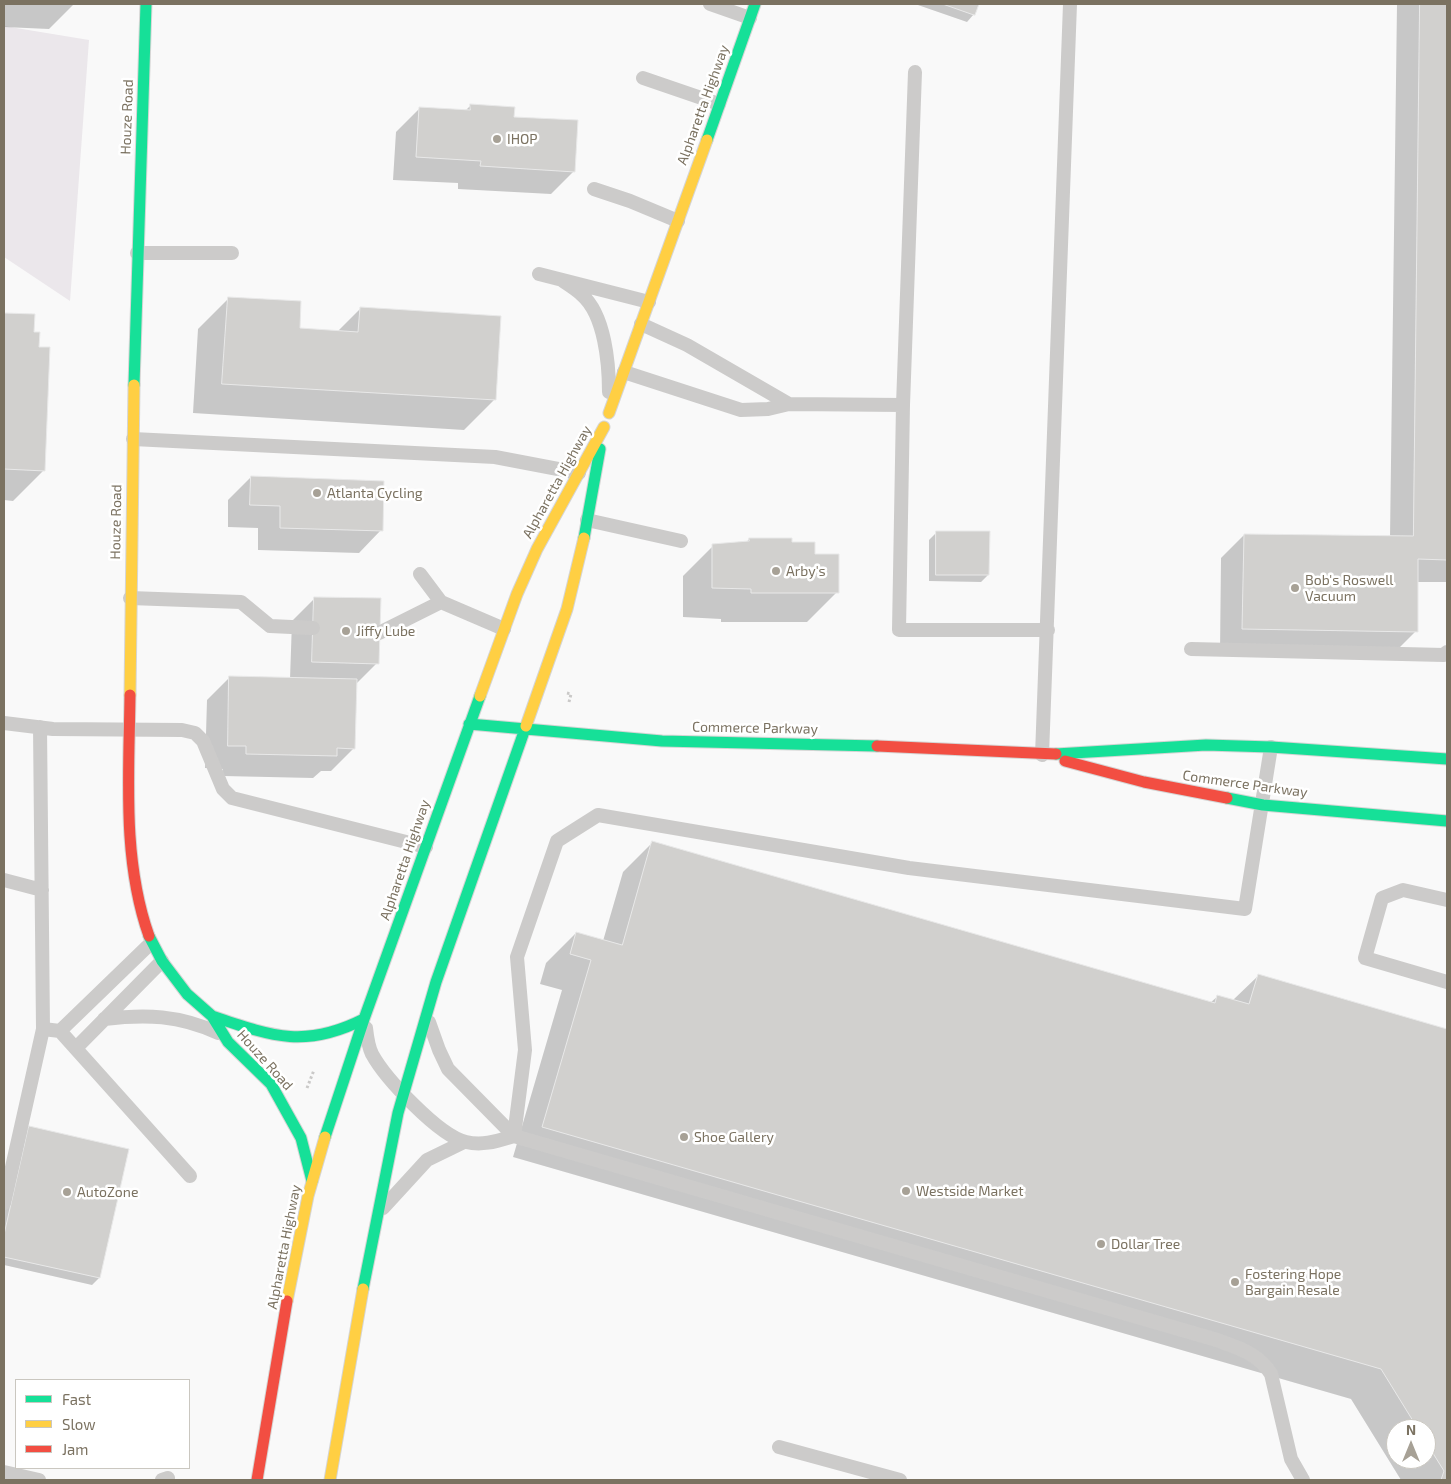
<!DOCTYPE html>
<html>
<head>
<meta charset="utf-8">
<style>
	body { margin:0 }
	#map { position:relative; width:1451px; height:1484px; overflow:hidden; background:#f9f9f9; font-family:"Exo 2",sans-serif }
	canvas { display:block }
	.frame { position:absolute; inset:0; border:5px solid #7b7261; pointer-events:none }
	.legend { position:absolute; left:15px; top:1379px; width:175px; height:90px; box-sizing:border-box; background:#fff; border:1px solid #cac7c0; margin:0; padding:6px 9px; list-style:none; font-size:15px; color:#7b7261 }
	.legend li { display:flex; align-items:center; gap:10px; height:25px }
	.legend b { width:25px; border:1px solid #cac7c0 }
	.north { position:absolute; left:1386px; top:1419px; width:50px; height:50px; box-sizing:border-box; background:#fff; border:1px solid #cac7c0; border-radius:50%; rotate:0deg; font-size:14px; font-weight:700; line-height:20px; text-align:center; color:#7b7261 }
	.north::after { content:''; display:block; margin:auto; width:18px; height:22px; background:#a7a196; clip-path:polygon(50% 0,100% 100%,50% 72%,0 100%) }
</style>
</head>
<body>
<div id="map">
<canvas width="1451" height="1484"></canvas>
<div class="frame"></div>
<ul class="legend">
<li><b style="height:6px;background:#16e098"></b>Fast</li>
<li><b style="height:6px;background:#ffcf43"></b>Slow</li>
<li><b style="height:6px;background:#f24e42"></b>Jam</li>
</ul>
<div class="north">N</div>
</div>
<script>
const ctx = document.querySelector('canvas').getContext('2d');
ctx.lineJoin = 'round';
function paint(path, color) { ctx.fillStyle = color; ctx.fill(path, 'evenodd'); }
function trace(path, color, width, dash) { ctx.strokeStyle = color; ctx.lineWidth = width; ctx.lineCap = dash ? 'butt' : 'round'; ctx.setLineDash(dash || []); ctx.stroke(path); }
function label(font, color, halo, rows, align = 'center') {
  ctx.font = font + ' "Exo 2",sans-serif'; ctx.lineWidth = 5; ctx.setLineDash([]); ctx.textBaseline = 'middle'; ctx.strokeStyle = halo; ctx.fillStyle = color; for (const [text, x, y, turn = 0] of rows) {
    ctx.save(); ctx.translate(x, y); ctx.rotate((+turn || 0) * Math.PI / 180); ctx.textAlign = isNaN(turn) ? turn : align; if (halo) ctx.strokeText(text, 0, 0); ctx.fillText(text, 0, 0); ctx.restore();
  }
}
const green = new Path2D(`
	M4,26l85,14 -19,261 -66,-44z`);
const shadow = new Path2D(`
	M4,4h70l-25,25 -45,-2z
	M915,4h63l-4,10 -7,8z
	M1397,4h50v578h-30l-1,49 -23,23 -173,-2 1,-94 23,-23 146,2z
	M470,106l43,12 61,53 -23,23 -93,-5v-6l-65,-3 3,-48 23,-23 46,2z
	M228,299l70,30 39,3 23,-23 134,91 -30,30 -271,-17 5,-84z
	M4,314l29,1v18l10,138 -30,30 -9,-1z
	M251,477l130,53 -22,23 -101,-3v-22l-30,-1v-27z
	M937,532l51,43 -7,7 -52,-1v-41z
	M749,539l42,4 23,12 23,37 -30,30h-86v-3l-38,-2v-41l30,-30 33,-3z
	M315,598l62,65 -22,22 -1,63 -23,23h-10l-8,7 -90,-2v-7l-18,-1 2,-68 23,-23 60,2 2,-58z
	M653,842l557,161 8,-7 15,4 25,-24 189,54v450h-46l-50,-81 -838,-242 49,-167 -22,-6 6,-21 30,-30 27,8 20,-69zM1396,1429h30v30h-30z
	M29,1127l99,23 -29,128 -7,7 -88,-20v-51l18,-79z`);
const building = new Path2D(`
	M943,4h36l-4,11z
	M1420,4h27v556l-29,-1v73l-176,-3 2,-95 169,2z
	M470,104l45,3 -1,10 64,3 -3,52 -95,-6 1,-5 -65,-4 3,-50 51,3z
	M228,297l73,4 -1,27 58,4 2,-25 141,9 -5,84 -274,-16z
	M4,313l31,1 -1,18h6l-1,15h11l-5,124 -41,-2z
	M251,476l133,5 -1,50 -103,-3v-22l-30,-1z
	M936,531h54l-1,44h-53z
	M749,538h43v4h23v12h24v39h-88v-4l-39,-1v-44l37,-3z
	M314,597l67,1 -2,66 -67,-2z
	M229,676l128,3 -2,70 -18,-1v8l-91,-2v-8h-18z
	M652,841l563,162 2,-8 32,9 9,-30 189,55v451h-6l3,-9 -18,-29v-13h-8l-37,-60 -839,-242 49,-167 -21,-6 6,-22 46,13z
	M29,1126l100,23 -29,129 -96,-21v-22z`);
const path = new Path2D(`
	M567,693l4,1 -2,8
	M307,1088l7,-18`);
const lane = new Path2D(`
	M710,4l40,14
	M915,72l-12,333 -4,225h149
	M643,78l76,26
	M594,189l36,12 48,20
	M137,253h95
	M539,274l110,28
	M563,281c6,4 14,9 19,14 23,20 27,69 27,97
	M641,324l46,21 102,59
	M624,372l117,38 27,-1 21,-5 114,1
	M133,439l362,18 84,16
	M587,520l94,21
	M420,574l21,28 63,27
	M130,598l111,4 29,24 43,2
	M379,633l62,-31
	M1191,649l253,6 3,-3
	M4,723l49,6 129,1 13,3 8,8 20,48 9,9 194,49
	M1042,755l28,-751
	M4,880l38,10
	M1447,900l-44,-10 -21,8 -17,60 82,24
	M104,1019c42,-5 75,-4 114,14
	M429,1022l10,28 9,19 66,67 703,204c21,8 41,13 54,34l20,85 12,21
	M366,1028c1,9 2,18 6,26 13,24 67,82 94,88 17,4 31,-1 48,-6
	M43,1029l17,2 130,145
	M60,1031l91,-88
	M76,1048l86,-87
	M514,1136l11,-86 -8,-93 40,-116 41,-26 311,53 336,41 26,-162
	M4,1203l39,-174 -3,-302
	M383,1208l44,-48 37,-18
	M779,1447l121,33
	M4,1472l35,8
	M162,1480l6,-2`);
const fast = new Path2D(`
	M707,140l48,-136
	M134,385l12,-381
	M584,538l16,-89
	M469,724l193,17 215,5
	M1056,754l150,-9 65,2 176,12
	M1227,798l36,7 184,16
	M149,936l13,25 25,33 25,22 16,26 43,42 30,54 11,43
	M212,1016c59,20 93,33 152,3
	M325,1137l39,-118 116,-323
	M363,1289l35,-176 38,-131 90,-256`);
const slow = new Path2D(`
	M609,413l98,-273
	M130,695l4,-310
	M480,696l37,-102 20,-45 67,-122
	M526,726l41,-117 17,-71
	M287,1301l21,-105 17,-59
	M330,1480l33,-191`);
const jam = new Path2D(`
	M130,695c-1,80 -8,165 19,241
	M877,746l179,8
	M1065,761l79,21 83,16
	M257,1480l30,-179`);
const markers = [
	[497,139,5,"#a7a196"],
	[317,493,5,"#a7a196"],
	[776,571,5,"#a7a196"],
	[1295,588,5,"#a7a196"],
	[346,631,5,"#a7a196"],
	[684,1137,5,"#a7a196"],
	[906,1191,5,"#a7a196"],
	[67,1192,5,"#a7a196"],
	[1101,1244,5,"#a7a196"],
	[1235,1282,5,"#a7a196"]
];
const streetNames = [
	["Alpharetta Highway",703,105,-70],
	["Houze Road",127,117,-88],
	["Alpharetta Highway",557,482,-61],
	["Houze Road",116,522,-89],
	["Commerce Parkway",755,728,1],
	["Commerce Parkway",1245,784,8],
	["Alpharetta Highway",405,860,-71],
	["Houze Road",265,1060,48],
	["Alpharetta Highway",284,1247,-79]
];
const poiNames = [
	["IHOP",507,139],
	["Atlanta Cycling",327,493],
	["Arby's",786,571],
	["Bob's Roswell",1305,580],
	["Vacuum",1305,596],
	["Jiffy Lube",356,631],
	["Shoe Gallery",694,1137],
	["Westside Market",916,1191],
	["AutoZone",77,1192],
	["Dollar Tree",1111,1244],
	["Fostering Hope",1245,1274],
	["Bargain Resale",1245,1290]
];
paint(green, '#ebe7eb');
paint(shadow, '#0003');
paint(building, '#d1d0ce');
trace(building, '#e8e8e8', 1);
trace(fast, '#d5d5d4', 13);
trace(slow, '#d5d5d4', 13);
trace(jam, '#d5d5d4', 13);
trace(path, '#cac9c8', 3, [2.5, 2.5]);
trace(lane, '#cccbca', 14);
trace(fast, '#16e098', 11);
trace(slow, '#ffcf43', 11);
trace(jam, '#f24e42', 11);
for (const [x, y, r, color] of markers) { const dot = new Path2D(); dot.arc(x, y, r, 0, 2 * Math.PI); ctx.fillStyle = color; ctx.fill(dot); trace(dot, '#fff', 2); }
label('14px', '#7b7261', '#fff', streetNames);
label('14px', '#7b7261', '#fff', poiNames, 'left');
</script>
</body>
</html>
